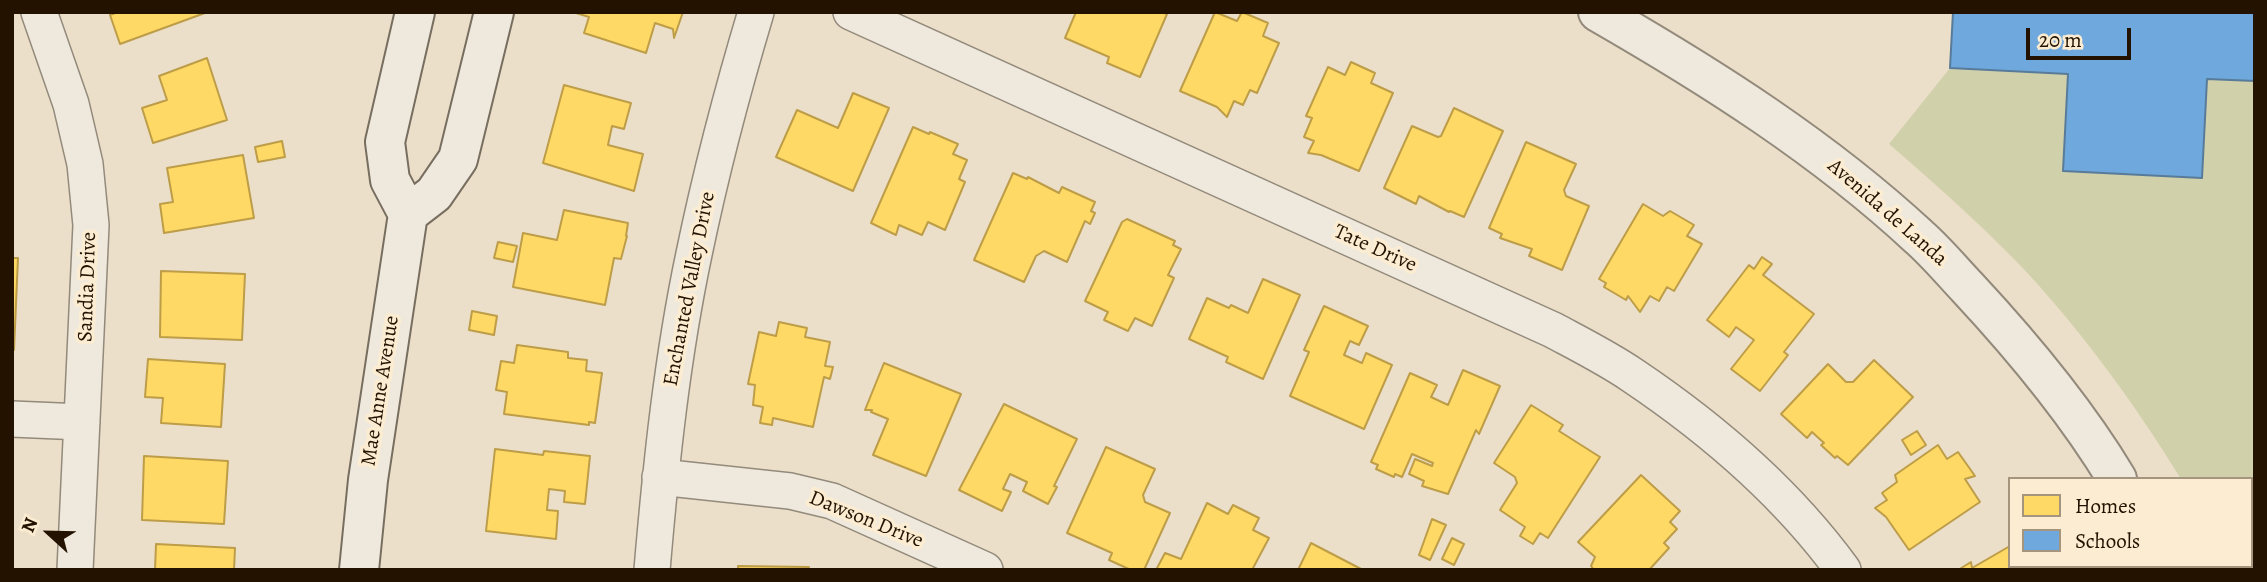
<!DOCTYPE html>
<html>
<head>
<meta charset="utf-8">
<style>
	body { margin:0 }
	#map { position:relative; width:2267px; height:582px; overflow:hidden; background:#ecdfc9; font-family:Alegreya,serif }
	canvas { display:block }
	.frame { position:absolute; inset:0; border:14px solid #231200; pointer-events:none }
	.legend { position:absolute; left:2008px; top:477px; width:245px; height:91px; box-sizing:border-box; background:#fcedd2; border:2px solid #a5957e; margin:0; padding:9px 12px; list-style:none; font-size:21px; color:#231200 }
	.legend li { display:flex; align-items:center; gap:14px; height:35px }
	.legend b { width:35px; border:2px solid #a5957e }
	.north { position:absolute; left:14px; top:498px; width:70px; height:70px; -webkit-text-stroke:5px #fcedd2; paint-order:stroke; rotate:292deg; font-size:19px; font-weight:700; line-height:28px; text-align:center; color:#231200 }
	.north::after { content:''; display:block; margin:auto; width:24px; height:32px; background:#231200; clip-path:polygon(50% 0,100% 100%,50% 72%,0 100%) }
	.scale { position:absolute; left:2026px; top:28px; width:105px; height:32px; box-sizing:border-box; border:4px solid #231200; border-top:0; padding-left:9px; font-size:21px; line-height:24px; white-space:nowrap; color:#231200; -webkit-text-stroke:5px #fcedd2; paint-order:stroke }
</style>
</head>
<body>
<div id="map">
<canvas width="2267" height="582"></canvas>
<div class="frame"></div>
<ul class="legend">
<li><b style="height:19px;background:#ffd966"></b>Homes</li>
<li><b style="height:19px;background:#6fa8dc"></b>Schools</li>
</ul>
<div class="north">N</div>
<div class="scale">20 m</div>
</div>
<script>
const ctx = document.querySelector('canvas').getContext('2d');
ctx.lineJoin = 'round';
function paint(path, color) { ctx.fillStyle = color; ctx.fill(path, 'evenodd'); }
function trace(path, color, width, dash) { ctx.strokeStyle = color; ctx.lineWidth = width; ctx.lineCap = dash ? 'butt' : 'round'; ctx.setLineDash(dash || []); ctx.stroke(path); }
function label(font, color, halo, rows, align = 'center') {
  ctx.font = font + ' Alegreya,serif'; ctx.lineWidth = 7; ctx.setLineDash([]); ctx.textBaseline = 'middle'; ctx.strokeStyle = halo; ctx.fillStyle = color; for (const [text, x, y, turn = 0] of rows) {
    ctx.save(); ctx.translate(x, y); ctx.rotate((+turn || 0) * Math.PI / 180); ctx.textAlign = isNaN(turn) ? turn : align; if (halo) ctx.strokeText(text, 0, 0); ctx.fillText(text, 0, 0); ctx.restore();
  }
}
const green = new Path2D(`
	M1950,68l118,6 -4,97 138,7 5,-99 48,2v436l-4,2v-40h-70c-46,-75 -103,-153 -163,-216 -41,-42 -85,-81 -129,-119z`);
const homes = new Path2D(`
	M118,12h87v1l-85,31 -10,-29z
	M683,12l-9,26 -1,-9 -18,-6 -9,30 -62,-20 5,-16 -13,-4z
	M1076,12h86l5,2 -27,63 -33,-14 2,-6 -44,-19z
	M1215,12l22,9 5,-9 26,11 -5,13 16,7 -22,50 -7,-3 -7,15 -9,-4 -7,16 -10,-10 -37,-16z
	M207,58l20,62 -74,23 -11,-35 25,-8 -8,-24z
	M1351,62l24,11 -4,10 22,10 -34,78 -38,-16 -13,-2 6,-12 -10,-4 8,-19 -6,-2 22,-49 17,8z
	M564,85l67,18 -7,26 -12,-3 -4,19 35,9 -9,37 -91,-28z
	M853,93l36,15 -36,83 -77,-34 21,-47 41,18z
	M1454,108l49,23 -39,86 -14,-6 -1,1 -30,-16 -3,8 -32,-16 28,-62 26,11 3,-1z
	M913,127l16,7 1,-2 28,12 -5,10 14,6 -8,19 6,3 -20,48 -17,-8 -6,13 -23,-10 -3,10 -25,-12z
	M282,141l3,16 -27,5 -3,-15z
	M1526,142l50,22 -12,26 2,6 23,10 -27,64 -33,-14 3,-7 -32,-11 2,-4 -13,-6z
	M243,155l11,63 -90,15 -4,-29 13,-2 -6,-34z
	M1013,173l14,6 1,-2 31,16 3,-6 33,15 -4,9 4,2 -5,11 -5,-3 -18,41 -23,-11 -8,5 -12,26 -50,-22z
	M1643,204l20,12 7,-5 24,14 -7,11 15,8 -28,47 -7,-4 -8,14 -9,-5 -10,16 -12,-16 -2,4 -22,-13 2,-4 -7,-4z
	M564,210l64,13 -2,13h1l-6,23 -7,-1 -9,47 -92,-18 10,-54 34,7z
	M1127,219l48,22 -2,4 8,4 -13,26 6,3 -22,48 -17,-8 -7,13 -24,-11 4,-8 -23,-11 37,-79z
	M498,242l19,4 -4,16 -19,-4z
	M1762,257l10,7 -9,11 51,39 -30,38 4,3 -28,36 -29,-22 23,-29 -18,-13 -7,10 -22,-17 42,-55 5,4z
	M12,258h6l-4,92 -2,-1z
	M161,271l84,3 -3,66 -82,-3z
	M1263,279l37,16 -37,84 -37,-17 2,-5 -39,-18 18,-41 22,10 2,-3 17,8z
	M1324,306l44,20 -9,19 -9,-4 -6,14 18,8 4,-10 26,12 -28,64 -74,-33 19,-44 -5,-2z
	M472,311l25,5 -3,19 -25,-5z
	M779,322l28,6 -2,9 25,5 -5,24 8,1 -3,12 -6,-2 -11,50 -40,-9 -1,7 -12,-2 3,-16 -10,-2 2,-20 -7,-1 11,-52 17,4z
	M517,345l51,7v6l19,2 -1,11 16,2 -7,50 -6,-1v3l-85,-11 3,-22 -11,-2 5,-29 13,2z
	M148,359l77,5 -4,63 -60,-4 2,-25 -18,-1z
	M1874,360l39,37 -65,68 -11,-9 -2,2 -14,-13 3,-2 -12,-11 -5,6 -26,-24 47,-50 18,18h7z
	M884,363l77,31 -35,82 -53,-21 15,-36 -17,-7 1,-2h-7z
	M1463,370l37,16 -21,48 -3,-4 -28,64 -26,-8 2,-5 -15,-7 6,-15 17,7 1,-3 -21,-9 -10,23 -7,-3 -1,3 -18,-8 2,-4 -7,-3 39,-89 27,12 -6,12 17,8z
	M1004,404l73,35 -23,47 3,1 -9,17 -25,-13 4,-9 -17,-8 -7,15 8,3 -9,19 -43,-21z
	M1531,405l32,20 -4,6 41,26 -52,81 -8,-5 -7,11 -13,-8 5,-9 -25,-17 17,-27 -2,-6 -21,-14z
	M1917,431l9,14 -15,10 -9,-15z
	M1938,445l9,14 11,-7 17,24 -10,3 15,23 -71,48 -23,-33 -11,-9 12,-8 -5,-7 15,-11 -2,-7z
	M1106,447l49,22 -12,26 2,7 25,11 -26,57h-13l-22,-10 3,-7 -45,-20z
	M495,449l48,6 1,-4 46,5 -5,48 -21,-2 1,-11 -16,-2 -2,21 11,1 -2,28 -70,-8z
	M144,456l84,5 -4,63 -82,-4z
	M1641,475l39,36 -10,11 7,7 -13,14 5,5 -20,22h-55l-3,-4 4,-9 -17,-15z
	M1207,503l21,11 5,-9 26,13 -6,12 16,8 -17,32h-96l9,-17 16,6z
	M1432,519l14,6 -16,35 -11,-5z
	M1452,538l12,6 -10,21 -12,-6z
	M1311,543l52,27h-65z
	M156,544l79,4 -1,22h-79z
	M2010,546v20h19l2,4h-73l13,-8 1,6z
	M738,566l71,1 -1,3h-70z`);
const schools = new Path2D(`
	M1953,12h302v69l-48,-2 -5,99 -139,-7 5,-97 -118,-6z`);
const minor = new Path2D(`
	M39,12l32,92 14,60 6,61 -16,345
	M851,12l702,318c26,14 54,28 79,45 79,53 154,117 211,195
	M12,419l70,3
	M660,477l130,14 42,10 153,69
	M652,570c9,-106 20,-212 42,-316 17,-82 38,-162 62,-242`);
const tertiary = new Path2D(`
	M1598,12c113,65 225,136 321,225 17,15 32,33 48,50 55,59 108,122 150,192
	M2170,566l2,4`);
const secondary = new Path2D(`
	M408,214l26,-20 24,-35 36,-147
	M359,570l9,-90 40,-266 -18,-34 -5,-38 30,-130`);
const streetNames = [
	["Avenida de Landa",1887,213,41],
	["Tate Drive",1375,249,24],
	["Sandia Drive",88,287,-88],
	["Enchanted Valley Drive",690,289,-79],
	["Mae Anne Avenue",381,391,-81],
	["Dawson Drive",866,520,22]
];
paint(green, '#d0d0ab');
paint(homes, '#ffd966');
trace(homes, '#bd9d47', 2);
paint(schools, '#6fa8dc');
trace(schools, '#587b9a', 2);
trace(minor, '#938a7b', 38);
trace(tertiary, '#938a7b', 42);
trace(secondary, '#776e60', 42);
trace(minor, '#eee8dd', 35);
trace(tertiary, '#eee8dd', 38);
trace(secondary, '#eee8dd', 38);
label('21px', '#231200', '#fcedd2', streetNames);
</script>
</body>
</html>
